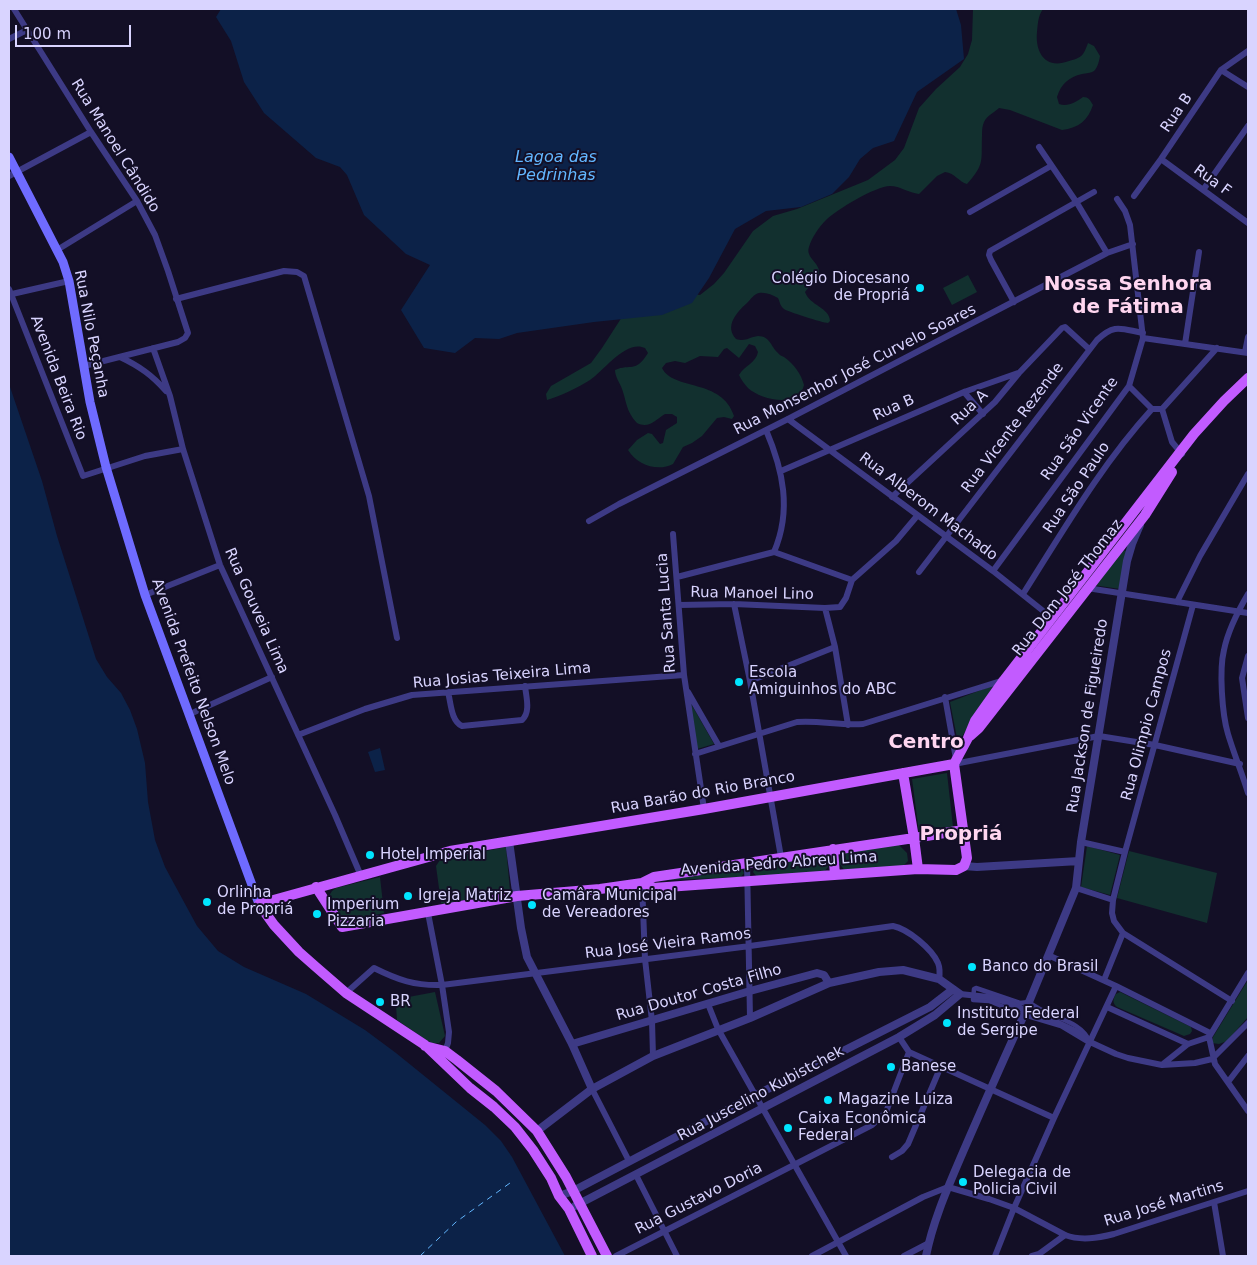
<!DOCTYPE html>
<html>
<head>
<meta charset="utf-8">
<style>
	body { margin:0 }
	#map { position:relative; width:1257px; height:1265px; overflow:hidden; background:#130f26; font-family:"DejaVu Sans",sans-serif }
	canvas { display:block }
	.frame { position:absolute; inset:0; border:10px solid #d9d4ff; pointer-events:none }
	.scale { position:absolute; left:15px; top:25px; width:116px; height:22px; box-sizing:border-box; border:2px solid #d9d4ff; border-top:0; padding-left:6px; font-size:15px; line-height:18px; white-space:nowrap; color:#d9d4ff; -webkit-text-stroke:4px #130f26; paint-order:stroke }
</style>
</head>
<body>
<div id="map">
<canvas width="1257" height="1265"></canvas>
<div class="frame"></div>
<div class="scale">100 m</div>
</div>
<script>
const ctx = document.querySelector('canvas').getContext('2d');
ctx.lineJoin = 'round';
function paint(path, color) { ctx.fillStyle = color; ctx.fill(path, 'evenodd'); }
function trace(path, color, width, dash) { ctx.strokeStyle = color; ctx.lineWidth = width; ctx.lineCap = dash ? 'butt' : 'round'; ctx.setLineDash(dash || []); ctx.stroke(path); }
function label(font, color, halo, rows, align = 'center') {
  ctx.font = font + ' "DejaVu Sans",sans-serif'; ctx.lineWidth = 4; ctx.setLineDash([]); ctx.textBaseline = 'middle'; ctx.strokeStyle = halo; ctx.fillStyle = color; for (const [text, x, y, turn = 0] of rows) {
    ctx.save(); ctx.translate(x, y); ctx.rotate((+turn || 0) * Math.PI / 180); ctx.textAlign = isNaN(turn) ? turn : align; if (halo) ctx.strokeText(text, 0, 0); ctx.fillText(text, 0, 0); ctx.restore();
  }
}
const green = new Path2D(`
	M973,9h70c-5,7 -5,14 -6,23 -2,20 8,38 32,29 4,-1 11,-3 14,-7 2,-3 4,-8 5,-11l6,3 6,10c-1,5 -2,11 -6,15 -3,2 -8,2 -12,3 -13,3 -21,10 -25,23l2,7c9,3 17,-2 24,-7 6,0 7,3 10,8 -5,15 -14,23 -31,25l-52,-20 -11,-2c-5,5 -14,8 -16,17 -1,3 -1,8 -1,11 -1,25 3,28 -15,48 -8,-2 -12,-11 -22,-12l-8,4 -18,18c-10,-1 -19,-8 -29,-8 -14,0 -54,24 -64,34 -7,7 -14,17 -17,27 -4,11 12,16 10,27l-14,18c5,14 24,15 25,29l-2,2c-5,0 -42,-12 -44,-14 -4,-3 -4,-7 -6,-11 -6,-3 -12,-6 -19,-5 -5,1 -8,6 -12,10 -10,9 -23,23 -11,36 10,3 13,-2 22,-3 12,0 13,11 20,17 1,2 4,3 6,4 11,8 17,17 20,28 -5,24 -43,15 -56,3 -4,-4 -7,-9 -9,-13 6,-10 17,-12 19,-23l-3,-6 -6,-2 -10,14 -12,-10 -3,1 -6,8 -18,-1 -15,7 -10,-2 -9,2 -4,5c11,23 60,10 72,48l-2,3 -8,-2 -7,1 -15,18 -10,7 -9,4 -10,17c-15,8 -36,1 -45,-14l9,-10 11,-7 4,1 8,10 3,-1 3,-13 11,-7v-6l-5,-3h-7c-10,6 -16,15 -28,9 -11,-12 -10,-20 -15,-34 -2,-6 -7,-12 -7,-19 16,-7 20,4 33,-17l-3,-5c-18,-9 -41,22 -55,32 -13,8 -29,16 -43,20l-1,-6 5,-8 40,-23 11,-15 20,-31 71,-23 7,1 14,-11 10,-11 29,-42 20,-15 24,-7 71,-29 27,-20 9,-12 15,-40 17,-19 24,-22 8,-13 4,-14z
	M968,275l9,17 -25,13 -9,-17z
	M1121,550l6,1 -7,38 -27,-4z
	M994,685l-36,58 -8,-41z
	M690,702l24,42 -17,5z
	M947,773l6,54 -34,5 -7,-53z
	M898,844l9,9 1,8 -5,5 -58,5 -6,-8 1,-5 4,-5z
	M1087,846l33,9 -10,40 -29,-8z
	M506,847l4,44 -65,13 -4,-1 -5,-37 4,-6z
	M1129,851l88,22 -10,50 -90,-25z
	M821,856l6,4 1,7 -4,5 -67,5 -4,-5 3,-6z
	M741,868l3,5 -3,4 -96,4z
	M380,877l4,36c-26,6 -43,16 -55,-17l3,-5 4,-3z
	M1248,980v37l-21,24 -8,3 -7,-1 1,-6z
	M435,992l10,44 -6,7h-8l-34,-23 -1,-15 2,-6z
	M1120,992l71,35 1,4 -2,3 -6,2 -67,-29c-5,-4 -4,-8 -1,-13z`);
const water = new Path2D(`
	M221,9h735l5,16 3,34 -47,33 -23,49 -21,7 -13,11 -11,18 -17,17 -31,13 -35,4 -31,18 -26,49 -17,25 -30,12 -68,7 -77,11 -18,6 -24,-1 -20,15 -31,-5 -23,-38 29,-45 -24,-11 -42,-39 -17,-40 -7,-8 -24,-9 -52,-45 -20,-31 -13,-41 -15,-24z
	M9,384l33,97 15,55 39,123 11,18 14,16 9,17 7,19 8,34 3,39 7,38 10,27 32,59 21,25 26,16 62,27 59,36 31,23 89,72 16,16 11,16 53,99h-556z
	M380,748l5,22 -10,2 -7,-20z`);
const ferry = new Path2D(`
	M420,1256l36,-34 54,-39`);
const pedestrian = new Path2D(`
	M976,988l44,15 9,-1c18,16 51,16 61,40l-4,-1 -25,-15 -37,-11 -35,-14 -16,-1 1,-11z`);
const minor = new Path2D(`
	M14,9l77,123 46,69 18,34 13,36 20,62 -3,5 -7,4 -94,24
	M9,39l18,-9
	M1221,70l27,17
	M1039,147l38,56 30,50
	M1161,159l87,64
	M9,176l82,-44
	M1203,190l45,-64
	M1134,196l27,-37 60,-89 27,-19
	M970,212l81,-46
	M57,250l80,-49
	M9,289l74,187 62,-20 38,-7
	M12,294l57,-13
	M176,299l108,-28 13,1 7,4 65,220 28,142
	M1014,302l-23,-42 -2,-5 1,-4 104,-59
	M1143,338l105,15
	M1185,344l14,-92
	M153,348l17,48 13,53 37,116 115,250 26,61
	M1245,352l3,-15
	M120,357c19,9 32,18 46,34
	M1129,386l23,23
	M964,392l19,22
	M1162,409l55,-61
	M1162,409l10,33 10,12
	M788,419l205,152 59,47
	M766,430c17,40 26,80 8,122
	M781,471l183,-79 54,-19
	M892,497l103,-95 24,-29 43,-45 3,-1 24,22
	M589,521l30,-17 169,-85 319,-166 26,-9
	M673,534l11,141 20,134
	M993,571l136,-185 14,-48 -13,-113 -5,-14 -8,-12
	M919,572l178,-232c18,-17 24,-11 46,-7
	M677,577l97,-25 78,28
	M1087,588l161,25
	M1023,594c40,-63 78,-129 129,-185h10
	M1248,594c-10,17 -20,36 -24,56 -5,20 -2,64 4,84 6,20 14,39 20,59
	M145,595l75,-30
	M1177,602l23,-46 48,-82
	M734,604l16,77 31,176
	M679,605l55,-1 91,4 15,-1 6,-9 6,-18 44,-39 21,-25
	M1193,605l-68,247 -12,48 -1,13 2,8 9,12 109,68
	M825,608l10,39 13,78
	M1248,656l-6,22 6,40
	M750,681l85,-34
	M448,692c3,11 3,29 14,34l60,-6c9,-8 4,-24 3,-34
	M688,692l31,54
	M945,697l11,62
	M190,714l82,-37
	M298,735l67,-26 47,-14 272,-20
	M695,754l102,-32c22,-2 44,4 66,2l141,-44
	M954,764l145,-28 56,9 85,19
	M1081,842l44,10
	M747,862l3,156
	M642,883l3,76 7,62 1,35
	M1076,888l37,12
	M428,913l14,72 7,47 -1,11 -4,11
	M1048,955l68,31 94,47
	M1248,973l-39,64 6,27 33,47
	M1104,980l19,-47
	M346,993l28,-25c24,12 41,18 68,17l308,-39 143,-20c15,3 39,23 45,37 2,5 2,10 1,16
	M960,994l28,3 15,4 51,20 21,10 15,11 26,12 12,4 34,7 33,-2 17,-4 36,-36
	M708,1004l10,25 128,227
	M1107,1007l81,37
	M899,1037l10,15 145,66
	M1163,1064l25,-20 21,-7
	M1228,1082l20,-26
	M592,1089l37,72
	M892,1157l10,-6 6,-7 33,-78
	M636,1175l41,81
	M1214,1202l9,54
	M616,1256l256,-131 14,-13 23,-60
	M812,1256l111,-59 25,-10 41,12 25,9 51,27c16,6 33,3 49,-1l134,-43
	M904,1256l25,-13
	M995,1256l19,-48 40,-90 62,-132
	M1032,1256l7,-2 26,-19`);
const tertiary = new Path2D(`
	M509,841l12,87 6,29 45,87 20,45
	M964,866l13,1 102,-6
	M1029,1002l47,-114 5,-46 46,-281 5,-17 8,-19
	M572,1044l178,-53 67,-18 7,2 5,8
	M537,1131l55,-42 61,-33 97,-38 79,-35 50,-11 24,-2 36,9 21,15 -25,21 -36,22 -324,169
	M559,1196l14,-5 183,-96 174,-88 22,-17
	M926,1256c7,-36 23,-71 37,-104 20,-46 40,-92 61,-137`);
const secondary = new Path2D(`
	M9,157l54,105 6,19 21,121 16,65 39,128 114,309`);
const primary = new Path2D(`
	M970,736l9,-8 166,-213 27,-43
	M954,764l14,-26 7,-17 29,-41 190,-246 30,-33 24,-23
	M833,849l2,26
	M918,869l-4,-31 49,-8
	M642,883l11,5 265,-19 38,1 8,-4 3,-8 -13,-94
	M316,887l26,40 175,-31 83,-7 42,-6 12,-6 260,-39 -11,-65
	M425,1046l20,5 12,9 39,31 41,40 29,46 41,79
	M592,1256l-23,-47 -10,-13 -8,-18 -18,-28 -18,-23 -21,-20 -24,-19 -45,-43 -79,-52 -30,-26 -17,-15 -25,-27 -15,-21 191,-53 254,-42 250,-45`);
const tertiaryBridge = new Path2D(`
	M1024,1015l5,-13`);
const markers = [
	[920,288,5,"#00e5ff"],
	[739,682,5,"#00e5ff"],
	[370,855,5,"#00e5ff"],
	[408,896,5,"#00e5ff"],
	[207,902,5,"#00e5ff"],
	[532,905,5,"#00e5ff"],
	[317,914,5,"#00e5ff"],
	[972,967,5,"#00e5ff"],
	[380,1002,5,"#00e5ff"],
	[947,1023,5,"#00e5ff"],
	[891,1067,5,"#00e5ff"],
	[828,1100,5,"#00e5ff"],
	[788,1128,5,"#00e5ff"],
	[963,1182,5,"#00e5ff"]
];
const streetNames = [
	["Rua B",1177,113,-56],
	["Rua Manoel Cândido",115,146,58],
	["Rua F",1212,181,36],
	["Rua Nilo Peçanha",91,334,79],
	["Rua Monsenhor José Curvelo Soares",855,370,-27],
	["Avenida Beira Rio",58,378,69],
	["Rua B",894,408,-24],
	["Rua A",970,408,-43],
	["Rua Vicente Rezende",1013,428,-53],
	["Rua São Vicente",1080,429,-55],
	["Rua São Paulo",1077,488,-56],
	["Rua Alberom Machado",928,507,37],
	["Rua Dom José Thomaz",1068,588,-52],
	["Rua Manoel Lino",752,594,1],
	["Rua Gouveia Lima",256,611,66],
	["Rua Santa Lucia",667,613,-94],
	["Rua Josias Teixeira Lima",502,676,-5],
	["Avenida Prefeito Nelson Melo",193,682,70],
	["Rua Jackson de Figueiredo",1088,716,-81],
	["Rua Olimpio Campos",1147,725,-75],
	["Rua Barão do Rio Branco",703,793,-10],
	["Avenida Pedro Abreu Lima",779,864,-4],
	["Rua José Vieira Ramos",668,944,-7],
	["Rua Doutor Costa Filho",699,993,-16],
	["Rua Juscelino Kubistchek",761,1094,-28],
	["Rua Gustavo Doria",699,1199,-27],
	["Rua José Martins",1164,1204,-17]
];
const poiNames = [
	["Colégio Diocesano",910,279,"right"],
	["de Propriá",910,296,"right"],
	["Escola",749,673],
	["Amiguinhos do ABC",749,690],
	["Hotel Imperial",380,855],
	["Orlinha",217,893],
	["de Propriá",217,910],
	["Igreja Matriz",418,896],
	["Camâra Municipal",542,896],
	["de Vereadores",542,913],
	["Imperium",327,905],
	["Pizzaria",327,922],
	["Banco do Brasil",982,967],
	["BR",390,1002],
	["Instituto Federal",957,1014],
	["de Sergipe",957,1031],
	["Banese",901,1067],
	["Magazine Luiza",838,1100],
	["Caixa Econômica",798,1119],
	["Federal",798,1136],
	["Delegacia de",973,1173],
	["Policia Civil",973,1190]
];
const waterNames = [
	["Lagoa das",556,158],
	["Pedrinhas",556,176]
];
const districtNames = [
	["Nossa Senhora",1128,285],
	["de Fátima",1128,308],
	["Centro",926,743],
	["Propriá",961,835]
];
paint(green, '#12302f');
paint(water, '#0c2248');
trace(ferry, '#62b6ff', 1, [6, 5]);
trace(pedestrian, '#3d3a85', 4.5);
trace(minor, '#3d3a85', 6);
trace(tertiary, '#3d3a85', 8);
trace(secondary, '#6f6bff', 9);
trace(primary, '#c25bff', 10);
trace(tertiaryBridge, '#3d3a85', 8);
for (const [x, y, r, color] of markers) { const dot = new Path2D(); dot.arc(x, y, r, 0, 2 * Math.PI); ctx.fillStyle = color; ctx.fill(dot); trace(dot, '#130f26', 2); }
label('15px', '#d9d4ff', '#130f26', streetNames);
label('15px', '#d9d4ff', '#130f26', poiNames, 'left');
label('italic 16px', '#62b6ff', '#130f26', waterNames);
label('bold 20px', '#ffd6f0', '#130f26', districtNames);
</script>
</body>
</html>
